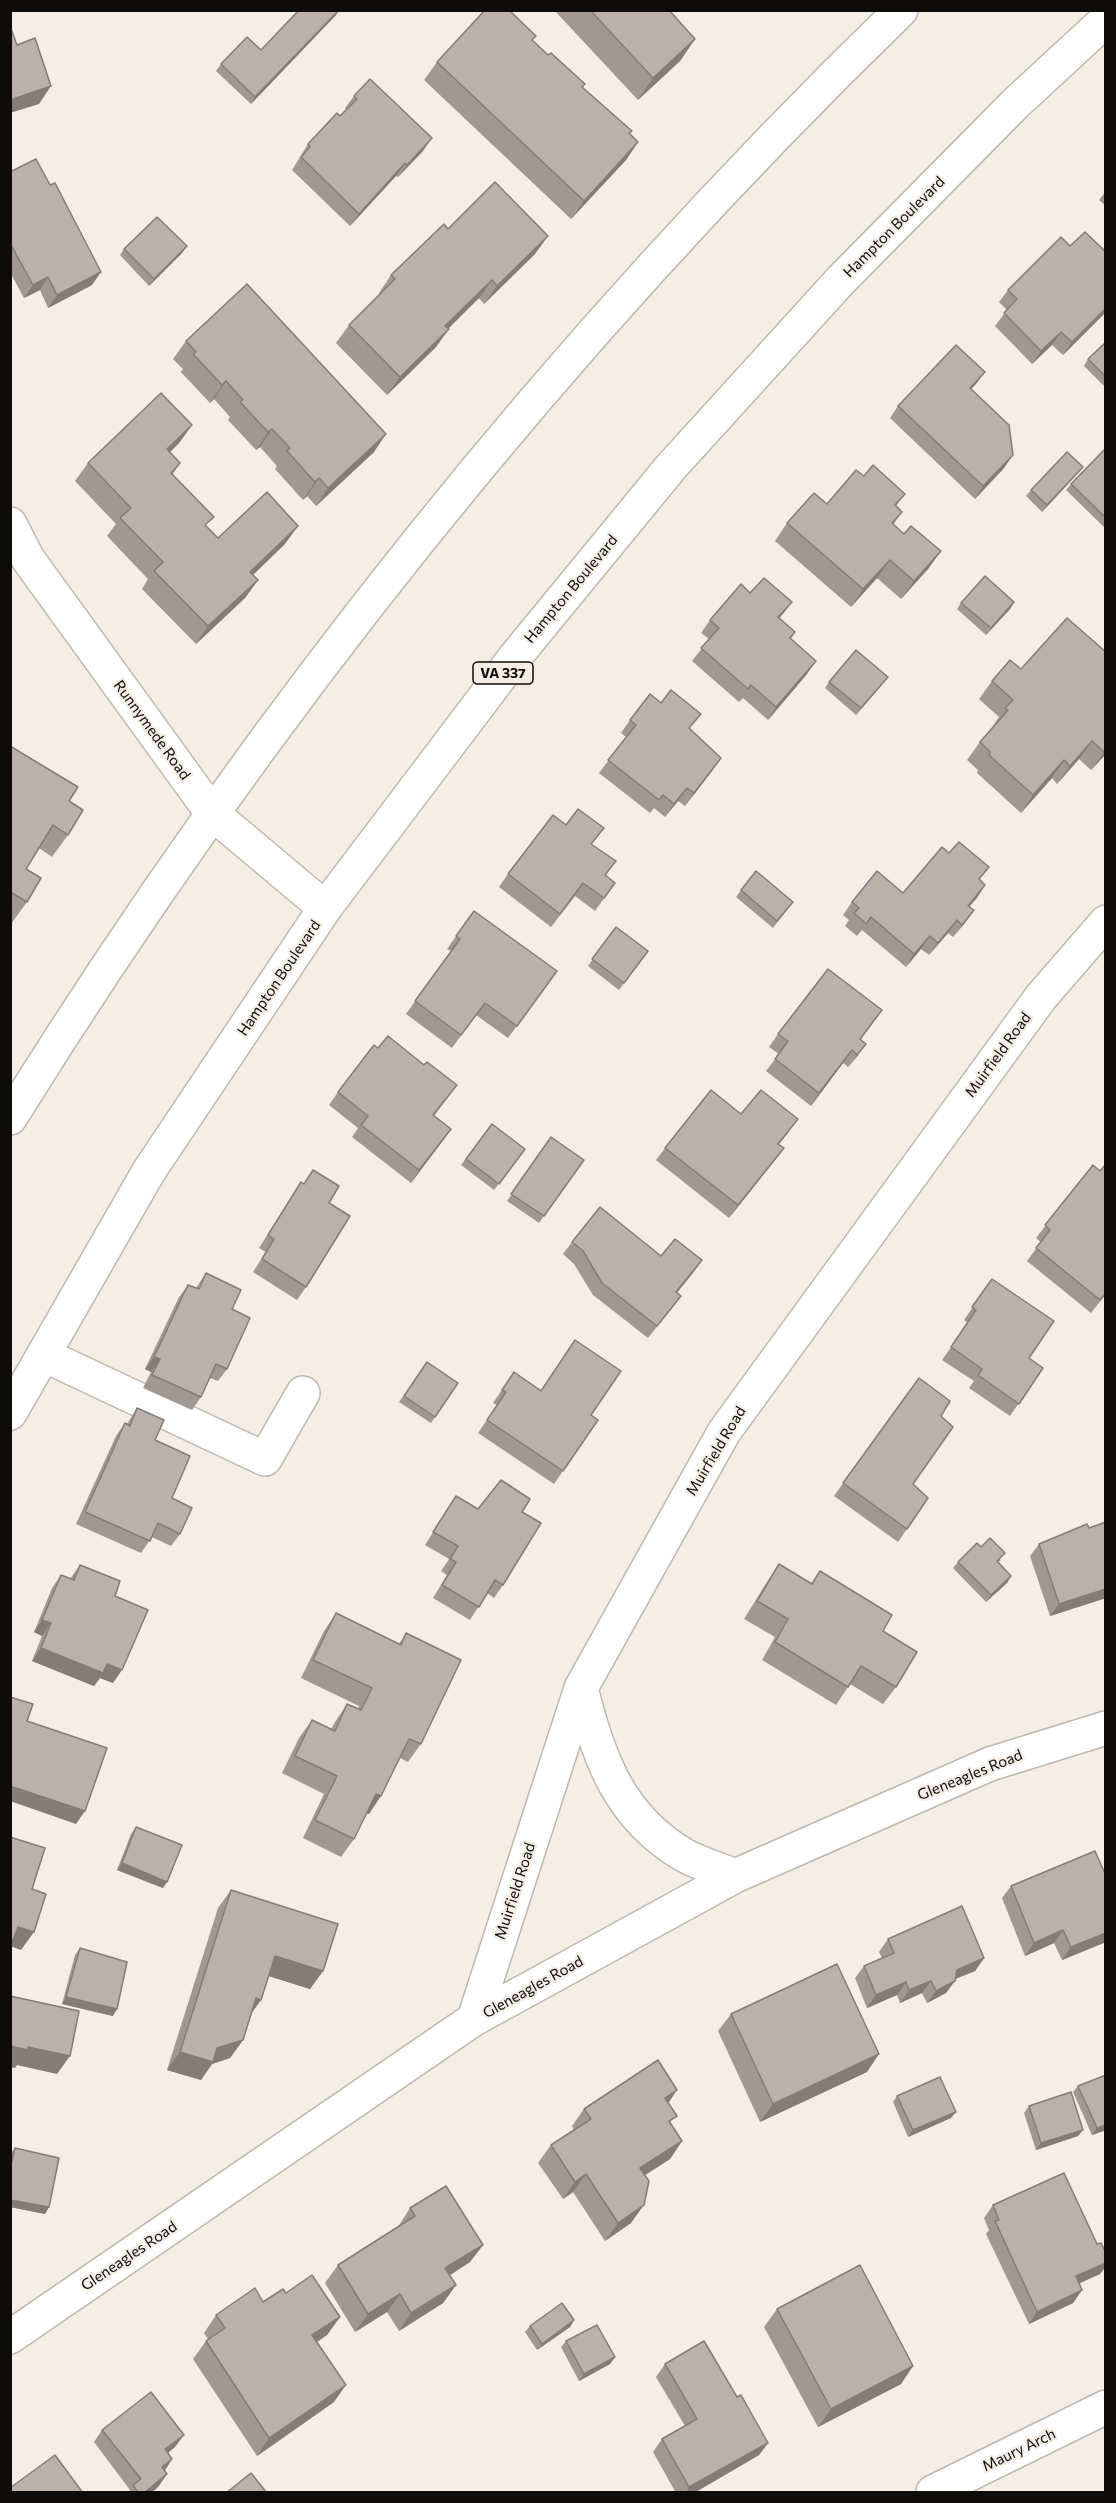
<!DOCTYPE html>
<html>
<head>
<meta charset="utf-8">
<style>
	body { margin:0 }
	#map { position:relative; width:1116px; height:2503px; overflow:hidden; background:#f5eee4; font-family:Commissioner,sans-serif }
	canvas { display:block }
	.frame { position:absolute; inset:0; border:12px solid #0e0c09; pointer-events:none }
</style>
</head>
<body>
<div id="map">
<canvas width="1116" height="2503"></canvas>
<div class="frame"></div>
</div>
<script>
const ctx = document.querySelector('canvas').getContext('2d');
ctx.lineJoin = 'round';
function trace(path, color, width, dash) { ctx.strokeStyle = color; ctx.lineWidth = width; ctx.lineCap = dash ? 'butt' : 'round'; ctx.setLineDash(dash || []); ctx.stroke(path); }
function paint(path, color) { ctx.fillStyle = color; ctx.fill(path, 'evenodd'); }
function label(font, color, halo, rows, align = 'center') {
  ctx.font = font + ' Commissioner,sans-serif'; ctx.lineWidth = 4.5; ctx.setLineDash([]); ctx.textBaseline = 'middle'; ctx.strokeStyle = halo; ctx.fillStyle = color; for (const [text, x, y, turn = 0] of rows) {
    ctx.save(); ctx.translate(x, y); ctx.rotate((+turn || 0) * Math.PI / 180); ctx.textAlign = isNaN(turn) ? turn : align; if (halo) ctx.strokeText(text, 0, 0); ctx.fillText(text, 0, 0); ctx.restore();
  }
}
const minor = new Path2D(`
	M10,524l18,35 184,254 113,95
	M44,1355l221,104 38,-66
	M581,1688c17,69 38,129 103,167 16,9 35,14 51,21
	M474,2019l107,-331 143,-256 317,-435 65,-75
	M10,2337l464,-318 261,-143 255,-112 116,-36
	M933,2492l173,-85`);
const major = new Path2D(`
	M10,1118c250,-402 551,-778 891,-1108
	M10,1413l139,-242 176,-263 190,-251 156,-190 170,-187 175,-177 90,-83`);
const wall = new Path2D(`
	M339,10l-3,5 -85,89 -35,-33 5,-7 40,-14z
	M554,10h115l26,29 -15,22 -42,39z
	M533,41l105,101 -12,18 -55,59 -147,-139 13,-18z
	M354,96l69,55 -25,26 -2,-1 -46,50 -58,-56 16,-26 38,-34 -1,-2z
	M10,172l82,113 -44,23 -8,-18 -16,8 -14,-26z
	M1106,191v15l-7,-6z
	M448,229l87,25 -51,50 -5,-6 -31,30 -12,19 -49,48 -51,-52 13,-18 31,-31 -1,-1 12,-18z
	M187,246l-5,7 -33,33 -29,-31 4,-6z
	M1070,246l36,66 -43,43 -11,-10 -20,19 -37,-38 12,-16 -8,-8 9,-12z
	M186,341l188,111 -58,54 -9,-10 -4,4 -28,-31 2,-3 -17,-19 -4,3 -28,-30 2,-3 -16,-18 -4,4 -29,-31 2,-3 -10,-10z
	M1106,342v46l-22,-22 4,-7z
	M985,372l-14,17 33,79 -29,31 -85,-81 8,-12z
	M192,425l-13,18 -9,9 10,11 -7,11 34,53 11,11 67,6 -32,31 5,5 -13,18 -49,46 -54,-55 6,-10 -41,-43 9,-12 -41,-43 13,-18z
	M1106,448v81l-40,-39 5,-6z
	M1078,473l-36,39 -16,-16 5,-6z
	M864,476l41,18 -9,12 6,6 -9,13 11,9 37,17 -13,18 -27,30 -24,-21 -26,29 -76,-66 12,-18 40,-19z
	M750,593l42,9 -13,16 28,56 -39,46 -25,-22 -4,4 -47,-41 17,-22 -8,-6 9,-13z
	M1014,602l-4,7 -24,26 -29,-26 4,-6z
	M1067,618l39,136 -15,16 -12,-11 -22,25 -5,-6 -31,35 -44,-40 1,-3 -11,-10 13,-18 13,-15v-1l6,-9 -20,-18 13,-18 29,-12z
	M888,677l-32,38 -31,-27 4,-6z
	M630,720l60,9 22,42 -27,35 -7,-5 -13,16 -11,-9 -4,5 -51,-40 27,-36 -5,-4z
	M10,746l59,55 -1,34 -16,22 -13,-9 -13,21 1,33 -16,22h-1z
	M592,844l14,31 9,8 -20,28 -20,-15 -24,31 -52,-40 9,-13z
	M980,880l5,5 -16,22 5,3 -21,27 -5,-4 -19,22 -8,-6 -15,18 -44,-37 -5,6 -12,-10 4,-6 -6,-5 9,-13z
	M741,890l52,12 -20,26 -37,-31z
	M474,911l83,60 -49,67 -32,-23 -24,33 -46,-34 45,-63 -4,-2z
	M616,927l32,24 -29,39 -31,-24z
	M873,1023l-12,16 -3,17 -10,11 -5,-4 -32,43 -45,-35 13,-17 -10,-7 9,-13z
	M378,1048l46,17 33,20 -23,31 17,13 -40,54 -59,-46 6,-9 -29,-23 9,-13z
	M741,1114l48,18 -10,12 5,4 -9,12 -46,58 -73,-58 9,-12z
	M492,1124l33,25 -31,41 -33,-25z
	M551,1137l33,23 -45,63 -32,-22z
	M1093,1165l13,129 -15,19 -64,-52 14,-19 -5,-4z
	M301,1182l28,21 -23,84 -9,13 -44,-28 13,-20 -7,-4z
	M572,1242l89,14 41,4 -25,32 4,4 -9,12 -24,30 -55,-43 -19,-31 -11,-10z
	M206,1273l26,36 -5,60 -9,12 -8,-3 -9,19 -9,13 -49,-22 8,-16 -6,-3 34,-72 9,-12 8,3z
	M992,1279l37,79 14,10 -33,48 -41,-28 5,-7 -32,-21 26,-37 -4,-3z
	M427,1362l31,21 -27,40 -32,-21z
	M514,1372l27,18 50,25 7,5 -44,64 -76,-51 19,-28 -4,-2z
	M919,1378l22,38 -28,68 15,14 -30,44 -64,-46z
	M137,1408l18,32 17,58 8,36 -9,12 -19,-9 -11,16 -65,-29 40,-88 9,-13 2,1z
	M456,1496l22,13 25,76 -9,13 -7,-5 -17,27 -37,-22 14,-23 -6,-4 8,-12 -24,-14z
	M1106,1522v76l-56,18 -20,-60 9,-12z
	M981,1547l20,13 -3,2 13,14 -4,7 -21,19 -33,-34 5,-6z
	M779,1564l32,20 9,-13 63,60 13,56 -13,17 -33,-20 -14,21 -74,-45 13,-23 -31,-18 23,-37z
	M80,1565l35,31 -2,87 -13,-5 -6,8 -62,-25 10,-25 -8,-4 18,-44 9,-13 9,4z
	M336,1613l63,31 7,-11 15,111 -13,18 -8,-4 -31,56 -3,-1 -12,26 -13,18 -38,-19 21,-44 -42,-21 17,-35 13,-18 19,9 4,-7 12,-18 11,5 1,-3 -58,-28 23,-47z
	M136,1827l27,61 -46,-18 14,-36z
	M1011,1886l95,56 -44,18 -8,-17 -29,13 -23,-58z
	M231,1890l92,81 -13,18 -41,-13 -8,24 -11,15 -7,25 -13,18 -18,6 -11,16 -34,-10 51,-162z
	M888,1939l96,19 -9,13 -20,8 -9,14 -19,10 -5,-10 -22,10 -3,-8 -30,13 -12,-30 9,-12 18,-8 -3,-6z
	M80,1948l33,68 -51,-12 13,-49z
	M731,2014l136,58 -107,50 -42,-91z
	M1078,2086l28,44 -14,5 -19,-43z
	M897,2096l54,22 -43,19 -15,-35z
	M668,2103l3,21 11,17 -12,18 -25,16 -14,48 -26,18 -32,-49 -10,7 -25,-36 13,-18 23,-15 -2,-4 12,-17z
	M1029,2106l54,24 -5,6 -42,14 -12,-37z
	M15,2148l34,59 -4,7 -35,-7v-53z
	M993,2205l104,39 9,9v13l-6,8 -21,9 3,7 -9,13 -44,21 -43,-90 3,-4 -5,-12z
	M410,2208l73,37 -13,17 -21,14 7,9 -13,18 -44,28 -12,-19 -32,20 -30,-49 13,-18 60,-38z
	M286,2293l54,24 -13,18 -10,7 17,60 -77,54 -64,-97 13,-18 2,-2 -4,-6 12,-18 47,-13z
	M777,2309l136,57 -12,18 -83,43 -54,-100z
	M574,2320l-4,7 -33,23 -12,-18 5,-6z
	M566,2341l49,16 -5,7 -31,17 -18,-34z
	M665,2364l72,33 31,46 -9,12 -65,38h-18l-23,-41 9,-13 23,-13 -29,-49z
	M102,2430l73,17 -7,6 4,6 -8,12 3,3 -9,13 -7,6h-23l2,-3 -36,-48z`);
const shadedWall = new Path2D(`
	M339,10l-3,5 -85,89 4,-7z
	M695,39l-15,22 -42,39 15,-22z
	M51,86l-12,18 -29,9v-13z
	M432,138l-9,13 -25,26 9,-12z
	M638,142l-12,18 -55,59 13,-18z
	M405,163l-9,13 -46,50 9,-12z
	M548,236l-13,18 -51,50 13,-18z
	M187,246l-5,7 -33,33 5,-7z
	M101,272l-9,13 -44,23 9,-13z
	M48,277l-8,13 -16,8 9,-13z
	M492,280l-13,18 -46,46 12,-18z
	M1106,308v4l-43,43 9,-13z
	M449,329l-13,18 -49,48 13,-18z
	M1061,332l-9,13 -20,19 9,-13z
	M985,372l-9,12 -15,16 9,-12z
	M226,381l-12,18 -4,4 12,-18z
	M192,425l-13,18 -24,24 12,-18z
	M272,429l-12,18 -4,3 12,-18z
	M386,434l-12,18 -58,54 12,-18z
	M1013,455l-9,13 -29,31 8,-13z
	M1083,467l-5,6 -36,39 5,-7z
	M319,478l-12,18 -4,4 12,-18z
	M298,526l-13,18 -48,46 13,-18z
	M941,551l-13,18 -27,30 13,-18z
	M890,560l-13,18 -26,29 12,-18z
	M258,580l-13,18 -49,46 12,-18z
	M792,602l-9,12 -14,15 9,-12z
	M1014,602l-4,7 -24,26 5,-7z
	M816,661l-9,13 -39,46 8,-13z
	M888,677l-5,6 -27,32 5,-7z
	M1092,741l-13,18 -22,25 13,-18z
	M1106,750v4l-15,16z
	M721,758l-9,13 -27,35 9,-13z
	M1064,760l-12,18 -31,35 12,-18z
	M687,788l-9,13 -13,16 9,-13z
	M985,885l-8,13 -18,20 9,-12z
	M974,910l-9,13 -12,14 9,-12z
	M957,920l-9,13 -19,22 9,-12z
	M930,936l-9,13 -15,18 8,-13z
	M852,1050l-9,13 -32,43 8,-13z
	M451,1129l-9,13 -31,41 8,-13z
	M784,1148l-9,12 -46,58 9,-13z
	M702,1260l-9,13 -25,31 8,-12z
	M154,1357l6,2 -9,13 -6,-3z
	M1011,1576l-4,7 -21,19 5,-7z
	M1106,1589v9l-56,18 9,-12z
	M42,1620l9,3 -9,13 -8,-4z
	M41,1648l66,16 15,6 -9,13 -13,-5 -6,8 -62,-25z
	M10,1786l75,25 -9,13 -66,-23z
	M376,1794l5,2 -12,18 -6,-2z
	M122,1863l45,19 -4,6 -46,-18z
	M18,1927l16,5 -13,18 -11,-4z
	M1063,1930l-9,13 -29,13 9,-13z
	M1106,1933v9l-44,18 9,-13z
	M275,1956l48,15 -13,18 -48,-15z
	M984,1958l-9,13 -27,11 9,-12z
	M931,1981l-9,12 -22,10 9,-13z
	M955,1981l-9,12 -19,10 9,-12z
	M906,1982l-9,13 -30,13 9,-13z
	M66,1997l51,12 -4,7 -51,-12z
	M256,1998l5,2 -13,18z
	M243,2040l-13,18 -18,6 -11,16 -34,-10 13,-18 37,-4z
	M10,2046l18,1 42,9 -13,18 -40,-9 -2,3 -5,-1z
	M879,2054l-12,18 -107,50 13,-18z
	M677,2090l-12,18v-10z
	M956,2112l-5,6 -43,19 5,-7z
	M1106,2125v5l-14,5 5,-7z
	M1083,2130l-5,6 -42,14 5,-7z
	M682,2141l-12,18 -42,27 12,-18z
	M586,2174l-13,18 -10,7 12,-17z
	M10,2200l39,7 -4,7 -35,-7z
	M644,2205l-13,18 -26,18 13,-18z
	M483,2245l-13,17 -38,24 13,-18z
	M1106,2263v3l-6,8 -33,15 9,-13z
	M456,2285l-13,18 -44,28 12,-18z
	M1082,2290l-9,13 -44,21 8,-12z
	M400,2294l-13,18 -32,20 13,-18z
	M340,2317l-13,18 -27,18 12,-18z
	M574,2320l-4,7 -33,23 5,-6z
	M615,2357l-5,7 -31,17 5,-7z
	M913,2366l-12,18 -83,43 13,-18z
	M346,2385l-12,17 -77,54 12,-18z
	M184,2435l-9,12 -19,15 9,-13z
	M768,2443l-9,12 -65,38h-8l3,-6z
	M172,2459l-8,13 -2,-5z
	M167,2474l-9,13 -7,6h-7z`);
const building = new Path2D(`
	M299,10h40l-84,87 -34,-33 26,-27 14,13z
	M485,10h24l27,26 -4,4 16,15 3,-2 34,31 -3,3 50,44 -3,2 9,9 -54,59 -147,-139z
	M590,10h79l26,29 -42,39z
	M10,26l7,19 18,-7 16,48 -41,14z
	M370,79l62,59 -25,27 -2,-2 -46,51 -58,-57 9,-10 -2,-3 29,-31 3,3 17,-17 -3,-3z
	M36,159l14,26 5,-2 46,89 -44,23 -9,-18 -15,8 -23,-42v-71z
	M495,182l53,54 -51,50 -5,-6 -47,46 4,3 -49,48 -51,-52 46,-46 -4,-4 53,-51 4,5z
	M157,217l30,29 -33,33 -30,-30z
	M1085,232l21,20v56l-34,34 -11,-10 -20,19 -37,-38 13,-14 -9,-9 53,-53 9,9z
	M247,284l139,150 -58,54 -9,-10 -4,4 -28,-31 3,-3 -18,-19 -4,3 -28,-30 3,-2 -17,-19 -4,4 -29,-31 3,-2 -10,-11z
	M1106,342v35l-18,-18z
	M956,345l29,27 -15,16 39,37 4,30 -30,31 -85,-80z
	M161,393l31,32 -25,24 13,14 -9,10 43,44 -9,8 13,13 49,-46 31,34 -48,46 8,8 -50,46 -54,-55 9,-9 -43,-44 11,-10 -43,-45z
	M1106,448v70l-35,-34z
	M1067,452l16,15 -36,38 -16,-15z
	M873,465l32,29 -10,11 7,7 -10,11 12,11 7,-8 30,25 -27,30 -24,-21 -27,29 -76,-66 27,-30 13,11 29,-34 8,6z
	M985,576l29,26 -23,26 -30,-25z
	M764,578l28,24 -14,15 17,15 -5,6 26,23 -40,46 -25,-22 -3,4 -47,-41 18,-20 -9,-8 31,-36 9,9z
	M1067,618l39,34v98l-2,2 -12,-11 -22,25 -6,-6 -31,35 -44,-40 1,-3 -10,-10 28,-32 -3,-2 8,-8 -21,-19 18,-21 11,9z
	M856,650l32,27 -27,31 -32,-26z
	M671,690l30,24 -12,14 32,30 -27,35 -7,-5 -13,16 -11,-9 -4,5 -51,-40 28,-35 -6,-5 20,-26 11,9z
	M10,746l68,41 -9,14 14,9 -15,25 -15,-10 -27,44 15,9 -14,24 -15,-9 -2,2z
	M578,809l26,19 -13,16 25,17 -11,14 10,8 -11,15 -21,-15 -23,31 -52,-40 45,-59 13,10z
	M959,842l30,25 -10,12 6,6 -17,21 6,4 -12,15 -5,-5 -19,23 -8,-7 -16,18 -43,-37 -5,7 -12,-11 5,-5 -7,-6 25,-31 26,22 39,-46 7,6z
	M756,871l37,31 -16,19 -36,-31z
	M474,911l83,60 -40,55 -32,-23 -24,32 -46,-34 45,-62 -4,-3z
	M616,927l32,24 -24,32 -32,-24z
	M828,969l54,41 -22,29 6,5 -9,11 -5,-5 -33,43 -44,-34 13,-18 -10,-7z
	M388,1036l36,29 3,-3 30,23 -24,30 18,14 -32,41 -58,-45 7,-9 -30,-24 36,-47 4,3z
	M711,1090l30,24 20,-24 37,29 -20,25 6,4 -46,57 -73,-57z
	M492,1124l33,25 -26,35 -33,-25z
	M551,1137l33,23 -40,56 -33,-22z
	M1106,1164v129l-6,7 -64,-52 14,-18 -5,-5 48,-60 7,6z
	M313,1170l26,16 -10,17 21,13 -44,71 -44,-28 12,-20 -6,-4 33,-53 3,2z
	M600,1207l61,49 14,-17 27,21 -26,32 5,4 -24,30 -55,-43 -19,-32 -11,-9z
	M206,1273l35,17 -9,19 18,9 -23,51 -11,-5 -15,33 -49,-22 8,-16 -6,-2 34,-72 11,4z
	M992,1279l62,42 -25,37 14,10 -24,36 -41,-29 4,-6 -31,-22 25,-37 -4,-3z
	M575,1340l46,31 -30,44 7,5 -35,51 -76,-51 19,-28 -4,-2 12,-18 27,19z
	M427,1362l31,21 -23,34 -31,-21z
	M919,1378l31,23 -9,15 12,11 -40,57 15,14 -21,31 -64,-46z
	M137,1408l27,12 -9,20 35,16 -18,42 20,10 -12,26 -22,-11 -8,18 -65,-29 40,-89 5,3z
	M501,1480l29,19 -8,13 19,11 -38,62 -8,-5 -16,27 -37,-22 14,-23 -6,-3 8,-13 -25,-14 23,-36 22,13z
	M1106,1522v67l-47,15 -20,-60 48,-20 2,4z
	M990,1538l15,15 -8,8 14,15 -20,19 -33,-33 19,-19 4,4z
	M779,1564l33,20 8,-13 72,44 -9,16 34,21 -21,35 -35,-21 -13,21 -73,-45 13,-23 -31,-18z
	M80,1565l40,16 -5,15 33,14 -26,60 -15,-6 -4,9 -62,-25 10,-25 -9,-3 19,-45 13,5z
	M336,1613l65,32 5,-12 55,27 -40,84 -12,-5 -28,57 -5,-2 -22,45 -39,-19 22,-44 -42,-20 17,-36 23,11 12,-27 14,6 11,-22 -59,-28z
	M10,1697l23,7 -6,17 80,27 -22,63 -75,-25z
	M136,1827l46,18 -15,37 -45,-19z
	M10,1837l35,11 -13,41 14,5 -12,38 -16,-5 -8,21z
	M1095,1851l11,25v57l-35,14 -8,-17 -29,13 -23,-57z
	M231,1890l107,34 -15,47 -48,-15 -14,44 -5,-2 -13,42 -26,8 -4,14 -33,-10z
	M962,1906l22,52 -27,12 -2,11 -19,10 -5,-10 -22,9 -3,-8 -30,13 -12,-29 30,-13 -6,-14z
	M80,1948l47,14 -10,47 -51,-12z
	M837,1964l42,90 -106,50 -42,-90z
	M10,1996l69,15 -9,45 -42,-9v3l-18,-4z
	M658,2060l19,30 -12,8 12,18 -8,5 13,20 -42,27 9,13 -5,24 -26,18 -32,-49 -11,8 -24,-37 40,-26 -7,-10z
	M1106,2075v50l-9,3 -19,-42z
	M940,2077l16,35 -43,18 -16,-34z
	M1071,2092l12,38 -42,13 -12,-37z
	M15,2148l44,10 -10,49 -39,-7v-31z
	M1064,2173l33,71 4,-1 5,10v10l-30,13 6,14 -45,22 -42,-91 4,-1 -6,-15z
	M446,2186l37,59 -38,23 11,17 -45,28 -11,-19 -32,20 -30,-49 77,-49 -5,-8z
	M860,2265l53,101 -82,43 -54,-100z
	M312,2275l28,42 -28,18 34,50 -77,53 -63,-97 19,-13 -9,-13 39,-27 8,14 20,-13 3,4z
	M562,2303l12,17 -32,24 -12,-18z
	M597,2325l18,32 -31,17 -18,-33z
	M704,2341l33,56 4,-2 27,48 -79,44 -27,-48 35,-20 -32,-55z
	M151,2392l33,43 -19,14 7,10 -10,8 5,7 -23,19h-6l-5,-8 8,-6 -39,-49z
	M55,2455l28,38h-73v-5z
	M251,2473l16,20h-41z`);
const shields = [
	[503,673,60]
];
const shieldNames = [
	["VA 337",503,673]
];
const streetNames = [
	["Hampton Boulevard",894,227,-45],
	["Hampton Boulevard",571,589,-50],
	["Runnymede Road",152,730,54],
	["Hampton Boulevard",279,978,-56],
	["Muirfield Road",998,1055,-54],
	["Muirfield Road",716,1451,-59],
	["Gleneagles Road",970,1775,-22],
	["Muirfield Road",515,1891,-72],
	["Gleneagles Road",533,1987,-29],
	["Gleneagles Road",129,2256,-34],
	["Maury Arch",1019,2450,-26]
];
trace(minor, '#bfb8ae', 36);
trace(major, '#bfb8ae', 36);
trace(minor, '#fff', 33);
trace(major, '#fff', 33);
paint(wall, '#a19892');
paint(shadedWall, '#837c77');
paint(building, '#bbb1aa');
trace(building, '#837c77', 1.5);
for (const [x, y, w] of shields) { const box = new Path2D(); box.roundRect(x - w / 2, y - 11, w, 22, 4.5); ctx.fillStyle = '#f5eee4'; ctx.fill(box); trace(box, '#0e0c09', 1.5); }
label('bold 14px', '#0e0c09', null, shieldNames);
label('15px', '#0e0c09', '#f5eee4', streetNames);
</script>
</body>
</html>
